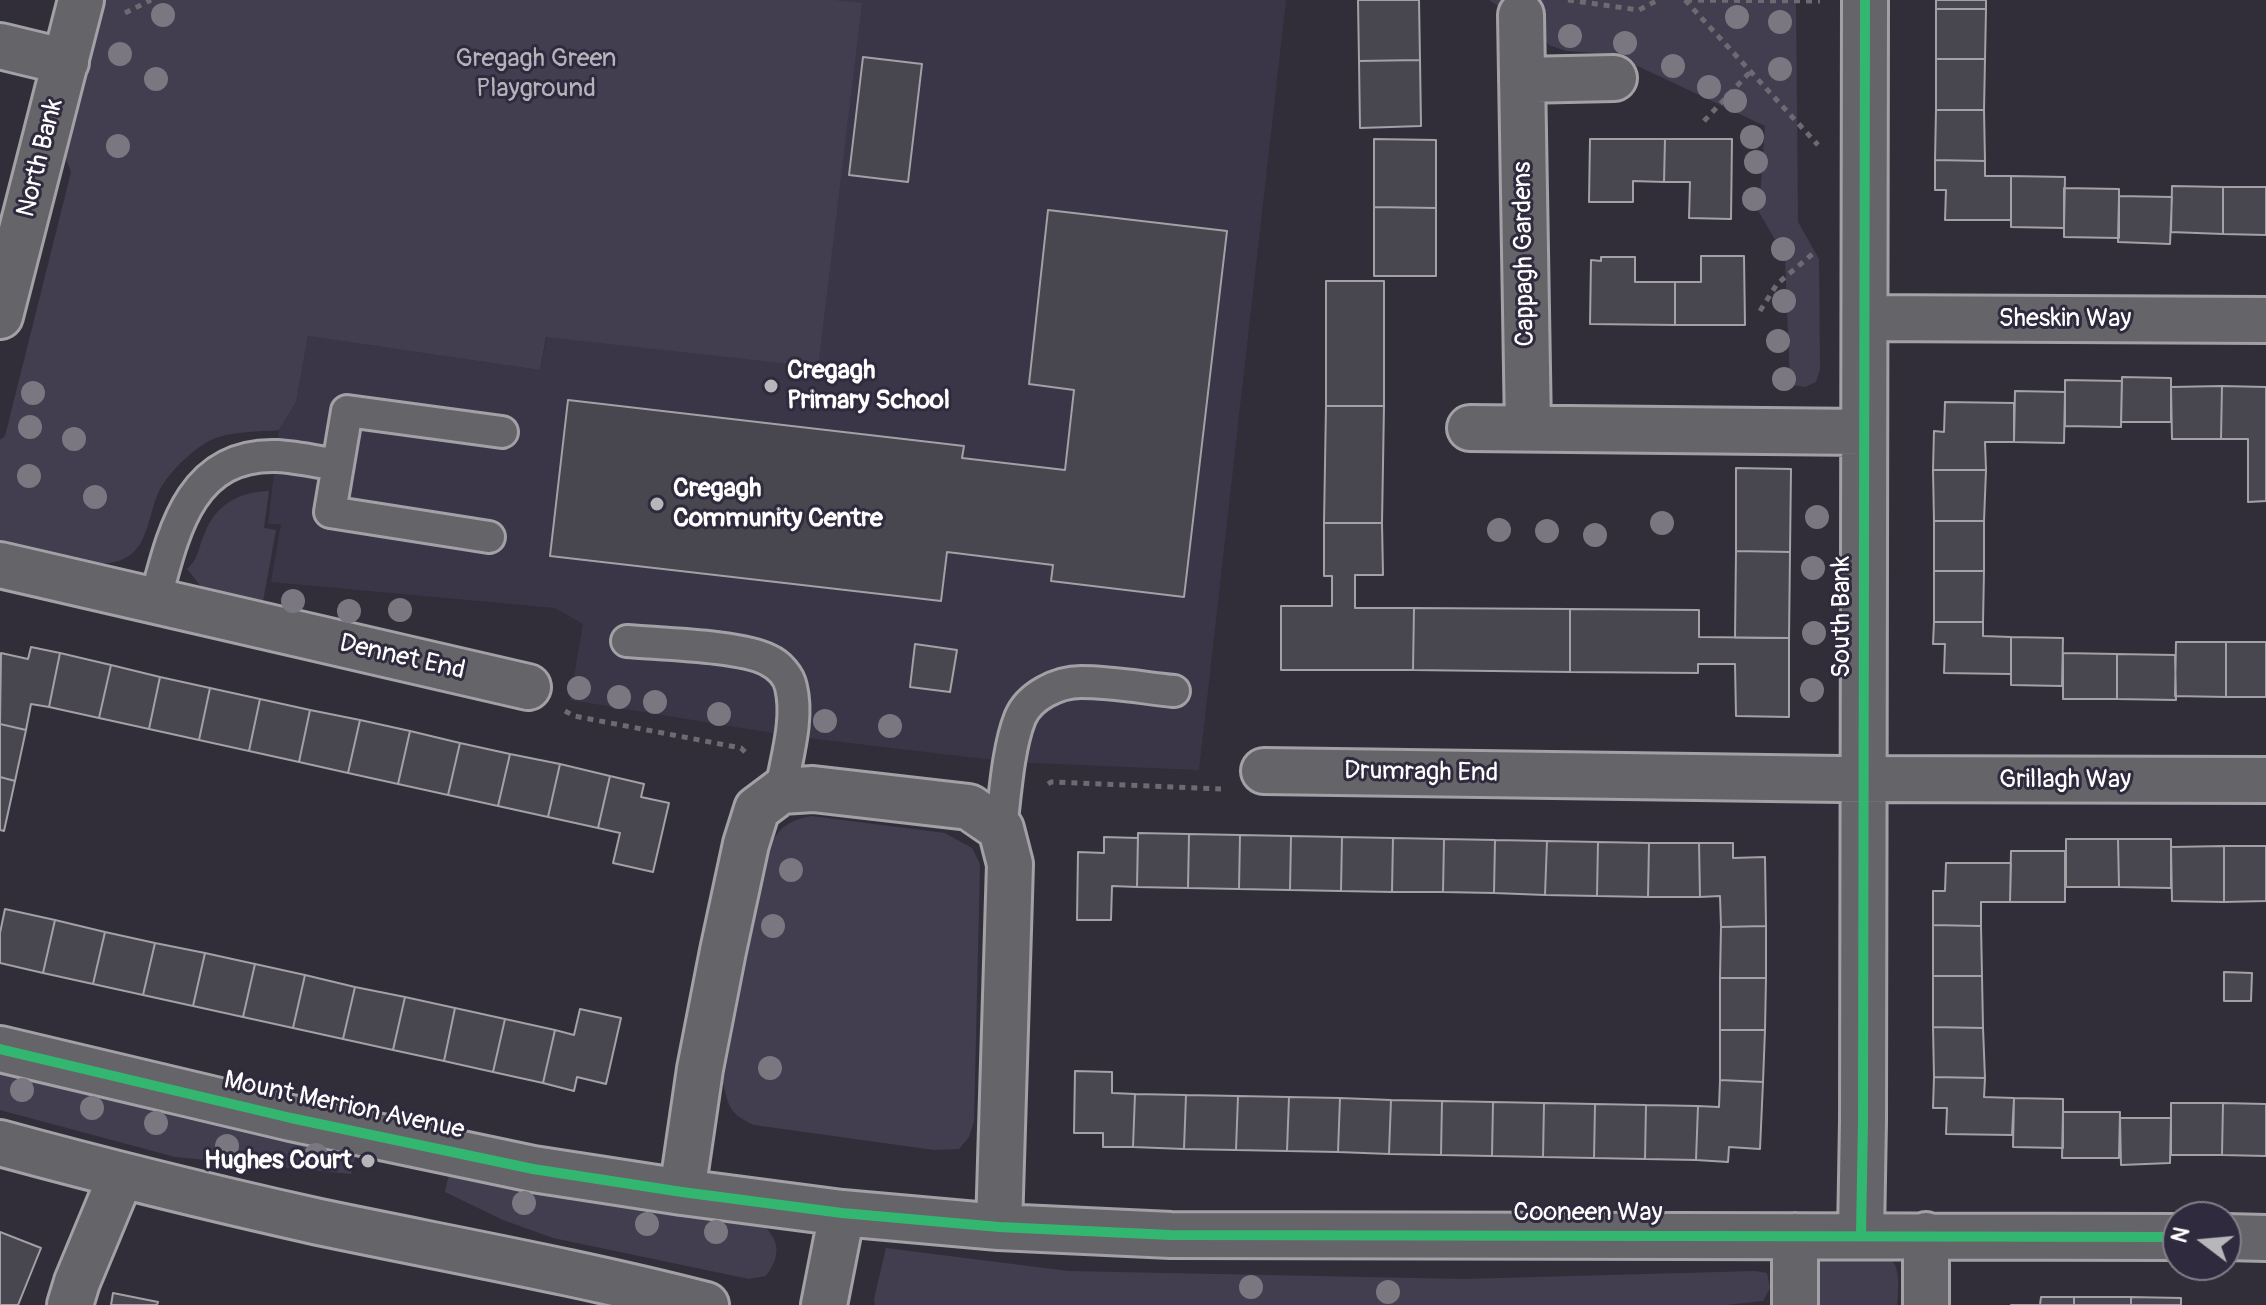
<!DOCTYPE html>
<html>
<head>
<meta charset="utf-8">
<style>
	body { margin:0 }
	#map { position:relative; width:2266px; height:1305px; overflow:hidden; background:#312e39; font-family:Pangolin,sans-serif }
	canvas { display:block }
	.north { position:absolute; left:2162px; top:1201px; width:80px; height:80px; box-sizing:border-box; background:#2f2a3d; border:2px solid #827f8b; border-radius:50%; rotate:286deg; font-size:22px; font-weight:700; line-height:32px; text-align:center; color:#fff }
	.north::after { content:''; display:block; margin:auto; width:28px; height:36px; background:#b7b6ba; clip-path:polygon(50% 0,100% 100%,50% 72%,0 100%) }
</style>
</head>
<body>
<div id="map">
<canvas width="2266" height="1305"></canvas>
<div class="north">N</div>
</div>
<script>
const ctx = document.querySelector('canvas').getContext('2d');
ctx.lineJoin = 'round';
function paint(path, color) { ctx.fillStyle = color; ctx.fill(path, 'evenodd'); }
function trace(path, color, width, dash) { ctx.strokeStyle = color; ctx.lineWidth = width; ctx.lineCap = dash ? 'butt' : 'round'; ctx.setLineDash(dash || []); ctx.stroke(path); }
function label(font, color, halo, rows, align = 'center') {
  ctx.font = font + ' Pangolin,sans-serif'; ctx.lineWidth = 6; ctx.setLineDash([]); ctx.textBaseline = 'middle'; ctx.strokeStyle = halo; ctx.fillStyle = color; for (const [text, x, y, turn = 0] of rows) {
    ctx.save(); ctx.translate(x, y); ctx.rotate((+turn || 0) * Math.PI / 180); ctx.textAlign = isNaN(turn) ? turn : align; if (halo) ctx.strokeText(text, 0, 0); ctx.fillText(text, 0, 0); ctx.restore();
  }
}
const built = new Path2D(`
	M619,0h667l-87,770 -189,-8 -219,-26 -221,-36 13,-76 -28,-16 -284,-26 10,-58h-13l11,-94 17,-28 12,-66 232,34z`);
const green = new Path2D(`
	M94,0h740l28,3 -44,364 -272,-30 -6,33 -232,-34 -12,66 -17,28c-19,2 -42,1 -60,7 -20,5 -49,34 -59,52 -14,28 -10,70 -52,74 -36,4 -73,-10 -108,-19v-104l5,-4 66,-264 -13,-35z
	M1489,0h307l2,222 21,37 1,110 -4,13 -11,5 -15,-2 -5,-128 -26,-45 6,-86 -153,-72 -46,-3 -17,-6 -14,-16z
	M269,491l-5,37 12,2 -14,77 -58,-17 -17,-21c12,-10 11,-21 17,-34 11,-30 34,-43 65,-44z
	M811,816l134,17 27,15 8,16 -6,257 -5,16 -10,12 -25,1 -180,-25c-24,-11 -25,-17 -31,-42l45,-233c12,-23 17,-28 43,-34z
	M0,1070l185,49 171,35 -5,20 -176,-17 -175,-47z
	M449,1174l308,46c22,17 26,33 9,56l-17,3 -196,-41 -50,-18 -58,-28z
	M886,1248l182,23 396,8 291,-8 12,2 3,15 -7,13 -37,4h-851l-1,-6z
	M1827,1254c16,0 61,-4 68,11 5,12 3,28 2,40h-86c0,-21 -2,-37 16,-51z`);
const building = new Path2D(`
	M1358,0h61l1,60 -61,1z
	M1936,0h50v9h-50z
	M1936,9h50l-1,50h-49z
	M863,57l59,7 -14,118 -59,-7z
	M1936,59h49l-1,51h-48z
	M1420,60l1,66 -61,2 -1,-67z
	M1936,110h48l1,51 -50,-1z
	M1374,139l62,1v68l-62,-1z
	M1590,139h75l-1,43 -31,-1v21h-44z
	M1665,139h67l-1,80 -42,-1 1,-36h-26z
	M1935,160l50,1v15h26v44h-66l1,-30h-11z
	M2011,176l54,1 -1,51 -53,-1z
	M2172,186l51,1v47l-52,-2z
	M2223,187h43v48l-43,-1z
	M2064,188l55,1v49l-55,-1z
	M2119,196l53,1 -2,47 -52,-2z
	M1374,207l62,1v68h-62z
	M1048,210l179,21 -43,366 -133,-16 2,-16 -106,-13 -6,49 -391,-45 18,-156 396,46 -2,12 103,12 9,-80 -45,-6z
	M1701,256h43l1,69h-70v-43h26z
	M1601,257h34v25h40v43l-85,-1 1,-64 10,1z
	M1326,281h58v125h-58z
	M2122,377l49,1v44h-50z
	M2065,380l57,1 -1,46 -56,-1z
	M2222,386l-1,53h-49l-1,-52z
	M2222,386l44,1v114l-18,1v-63h-27z
	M2015,391l50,1 -1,51 -50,-1z
	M1945,402l69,1v39h-29l1,28h-53l1,-39 10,1z
	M1326,406h58l-2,117h-58z
	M1736,468l55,1 -1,83 -54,-1z
	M1933,470h53l-2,51h-50z
	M1934,521h50v50h-50z
	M1324,523h58l1,52h-28v33h59l-1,62h-132v-64h51v-30h-8z
	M1736,551l54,1 -1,86h-54z
	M1934,571h50l-1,51h-49z
	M1414,608l156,1v63l-157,-2z
	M1570,609l129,1v27l90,1v79l-53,-1 -1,-52h-37v9l-128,-1z
	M1934,622h49v14l28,1v37l-67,-1 1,-29h-12z
	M2011,637l52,1 -1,48 -51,-1z
	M2176,642h50v55l-51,-1z
	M2226,642h40v55h-40z
	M915,644l42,6 -7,42 -40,-5z
	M31,647l29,6 -11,54 -18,-3 -5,26 -26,-6 1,-71 27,6z
	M60,653l51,12 -12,53 -50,-11z
	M2063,653l54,1v45h-54z
	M2117,654l58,1 1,45 -59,-1z
	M111,665l49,12 -11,52 -50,-11z
	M160,677l50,11 -11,52 -50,-11z
	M210,688l50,11 -11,52 -50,-11z
	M260,699l50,11 -11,52 -50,-11z
	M310,710l50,10 -12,53 -49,-11z
	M360,720l50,11 -12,53 -50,-11z
	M0,724l26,6 -11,51 -15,-4z
	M410,731l50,12 -12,52 -50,-11z
	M460,743l50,11 -12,52 -50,-11z
	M510,754l50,10 -12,53 -50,-11z
	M560,764l50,12 -12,52 -50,-11z
	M610,776l34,8 -3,13 28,6 -16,69 -40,-9 7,-30 -22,-5z
	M0,777l15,4 -11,50 -4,-1z
	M1138,833l51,1 -1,54 -51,-1z
	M1189,834l51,1 -1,54 -51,-1z
	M1240,835l51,1 -1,54 -51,-1z
	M1291,836l51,1 -1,54 -51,-1z
	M1104,837l34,1 -1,49 -25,-1 -1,34h-34l1,-68 26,1z
	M1342,837l51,1 -1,54 -51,-1z
	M1393,838l51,1 -1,53h-51z
	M1444,839l51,1 -1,53 -51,-1z
	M2066,839h52l1,48h-53z
	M2118,839h53v49l-52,-1z
	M1495,840l52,1 -2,54 -51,-2z
	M1547,841l51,1 -1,54 -52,-1z
	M1598,842l51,1 -1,54 -51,-1z
	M1649,843h50l1,54h-52z
	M1699,843h34v15l32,-1 1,69 -45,1 -1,-31 -20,1z
	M2224,846v56l-52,-1 -1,-54z
	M2224,846h42v55l-42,1z
	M2011,851h54v51h-55z
	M1946,863h65l-1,39h-29v24l-48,-1v-34h12z
	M5,909l50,11 -12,53 -43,-10v-30z
	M55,920l50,12 -12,52 -50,-11z
	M1933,925l48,1 1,50h-49z
	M1766,926v52h-46l1,-51z
	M105,932l50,11 -12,52 -50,-11z
	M155,943l50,10 -12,53 -50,-11z
	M205,953l50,11 -12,53 -50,-11z
	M255,964l50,11 -12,53 -50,-11z
	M2224,972l28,1 -1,28h-27z
	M305,975l50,12 -12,52 -50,-11z
	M1933,976h49l1,52 -50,-1z
	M1720,978h46l-1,52h-45z
	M355,987l50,10 -12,53 -50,-11z
	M405,997l50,11 -11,53 -51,-11z
	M455,1008l50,11 -12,53 -49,-11z
	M580,1009l41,9 -15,66 -29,-7 -3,14 -31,-8 12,-53 19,5z
	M505,1019l50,11 -12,53 -50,-11z
	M1933,1027l50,1 2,50 -51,-1z
	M1720,1030h45l-2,52 -43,-2z
	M1075,1071l37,1v21l23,1 -2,53h-30v-14h-29z
	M1934,1077l51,1 -1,19 30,1 -2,37 -66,-1 1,-26h-14z
	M1720,1080l43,2 -3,67 -31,-2 -1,15 -32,-2 2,-54 21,1z
	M1135,1094l51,1 -2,54 -51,-2z
	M1186,1095l52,1 -2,54 -52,-1z
	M1238,1096l51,1 -2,54 -51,-1z
	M1289,1097l51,1 -2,54 -51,-1z
	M1340,1098l51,2 -2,54 -51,-2z
	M2014,1098l49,1v49l-50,-1z
	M1391,1100l51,1 -1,54 -52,-1z
	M1442,1101l51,1 -1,54 -51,-1z
	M1493,1102l51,1 -1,54 -51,-1z
	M1544,1103l51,1 -1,54 -51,-1z
	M2171,1103h52l-1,52h-51z
	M2223,1103l43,1v52l-44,-1z
	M1595,1104l51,1 -1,54 -51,-1z
	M1646,1105l52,1 -2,54 -51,-1z
	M2063,1112h57l-1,46h-57z
	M2120,1118h51l-1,45 -49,2z
	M0,1232l41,16 -23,57h-18z
	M113,1293l45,9 -1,3h-46z
	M2041,1297h33v8h-63h29z
	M2074,1297h57v8h-57z
	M2131,1297l50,1v7h-50z`);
const path = new Path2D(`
	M1568,0l71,10 19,-10
	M1685,0l133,145
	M1686,0l134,1
	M125,13l26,-13
	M1704,121l47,-50
	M1760,311l17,-27 39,-33
	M565,711l9,5 167,32 7,7
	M1048,784l3,-2 170,7`);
const lane = new Path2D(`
	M489,537l-159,-25 17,-101 155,21
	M155,601c18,-67 34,-148 122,-145 20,1 41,6 61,9
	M627,641c34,3 115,5 141,19 11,5 21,16 23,27 8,33 -5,72 -10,104
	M1001,829c4,-33 7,-81 19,-111 9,-22 38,-36 61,-36 31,0 63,6 93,9`);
const street = new Path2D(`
	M1521,15l7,413
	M0,46l66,16
	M1522,80l92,-2
	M0,316l81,-316
	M1865,318l401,2
	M1470,428l394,4
	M0,565l528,122
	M1264,771l576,8 426,1
	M0,1049l291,69 242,51 149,23 160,21 157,14 172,8 1007,2
	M682,1192l18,-123 23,-118 23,-107 11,-35 24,-18 32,-2 156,18 32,22 9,35 -11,363
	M1861,1235l2,-114 2,-1121
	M1795,1236v69
	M2226,1237l40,1
	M70,1305l7,-23 44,-106
	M824,1305l18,-92
	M1926,1305v-70`);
const secondary = new Path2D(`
	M0,1143c106,29 212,55 319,79 129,27 259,50 387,83`);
const cycleway = new Path2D(`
	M0,1049l291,69 242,51 149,23 160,21 157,14 172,8 1007,2
	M1861,1235l2,-114 2,-1121`);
const trees = [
	[163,15],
	[1737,17],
	[1780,22],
	[1570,36],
	[1625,43],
	[120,54],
	[1673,66],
	[1780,69],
	[156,79],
	[1709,87],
	[1735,101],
	[1752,137],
	[118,146],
	[1756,162],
	[1754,199],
	[1783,249],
	[1784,301],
	[1778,341],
	[1784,379],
	[33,393],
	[30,427],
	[74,439],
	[29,476],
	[95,497],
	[1817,517],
	[1662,523],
	[1499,530],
	[1547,531],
	[1595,535],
	[1813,568],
	[293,601],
	[400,610],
	[349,611],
	[1814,633],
	[579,688],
	[1812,690],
	[619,697],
	[655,702],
	[719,714],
	[825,721],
	[890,726],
	[791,870],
	[773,926],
	[770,1068],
	[22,1090],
	[92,1108],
	[156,1123],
	[227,1146],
	[316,1155],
	[524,1203],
	[647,1224],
	[716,1232],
	[1251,1287],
	[1388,1292]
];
const markers = [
	[771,386,8,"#b7b6ba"],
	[657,504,8,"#b7b6ba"],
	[368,1161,8,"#b7b6ba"]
];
const parkNames = [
	["Gregagh Green",536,59],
	["Playground",536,89]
];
const streetNames = [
	["North Bank",41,158,-76],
	["Cappagh Gardens",1525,254,-91],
	["Sheskin Way",2065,319],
	["South Bank",1842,617,-90],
	["Dennet End",402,658,13],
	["Drumragh End",1421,773,1],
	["Grillagh Way",2065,780],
	["Mount Merrion Avenue",344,1106,12],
	["Cooneen Way",1588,1213]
];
const poiNames = [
	["Cregagh",787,371],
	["Primary School",787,401],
	["Cregagh",673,489],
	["Community Centre",673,519],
	["Hughes Court",352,1161,"right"]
];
paint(built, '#3b3647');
paint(green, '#433e4f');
paint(building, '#48464e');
trace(building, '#a2a1a6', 2);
trace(lane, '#a2a1a6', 36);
trace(street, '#a2a1a6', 50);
trace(secondary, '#a2a1a6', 50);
trace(path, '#6d6b71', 5, [6, 6]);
trace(lane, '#656469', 30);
trace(street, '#656469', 44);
trace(secondary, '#656469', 44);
trace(cycleway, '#33b770', 10);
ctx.fillStyle = '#7a7780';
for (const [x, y] of trees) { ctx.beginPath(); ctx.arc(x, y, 12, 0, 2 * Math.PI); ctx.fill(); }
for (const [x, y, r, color] of markers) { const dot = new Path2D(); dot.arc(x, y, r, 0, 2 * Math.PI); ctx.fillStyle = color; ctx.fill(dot); trace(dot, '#2f2a3d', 3); }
label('26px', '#b5b3ba', '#2f2a3d', parkNames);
label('26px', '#fff', '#2f2a3d', streetNames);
label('bold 26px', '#fff', '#2f2a3d', poiNames, 'left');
</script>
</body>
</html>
